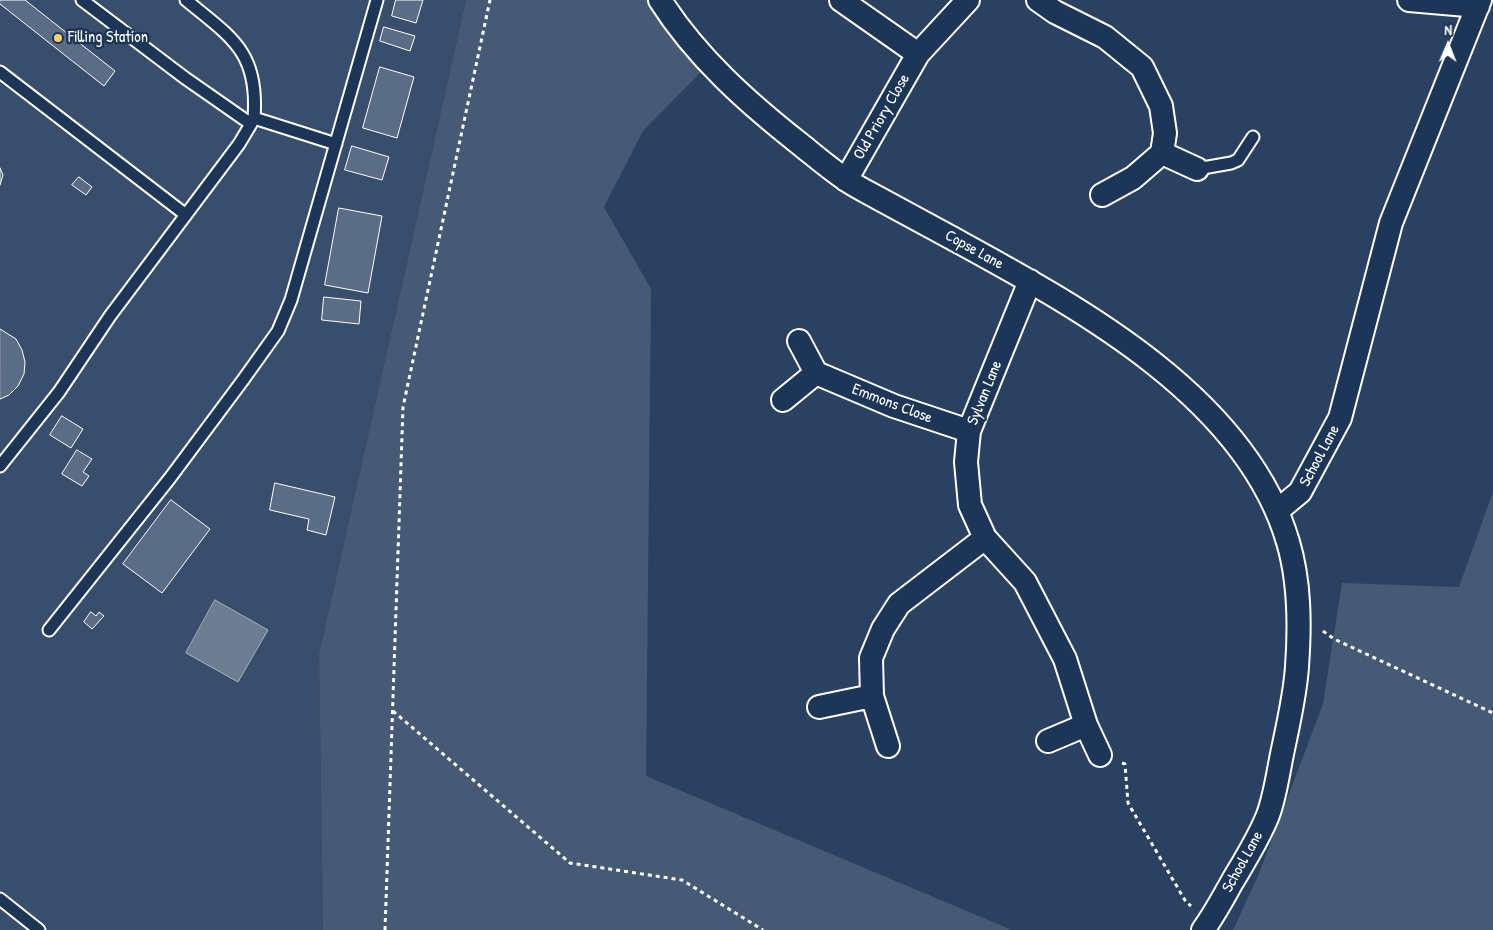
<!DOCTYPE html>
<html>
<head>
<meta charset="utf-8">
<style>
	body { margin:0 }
	#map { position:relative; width:1493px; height:930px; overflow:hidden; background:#2a4161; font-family:"Patrick Hand",sans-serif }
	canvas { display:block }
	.north { position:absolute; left:1423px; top:20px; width:50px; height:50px; -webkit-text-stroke:4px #1d3557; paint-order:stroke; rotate:1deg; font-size:14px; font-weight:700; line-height:20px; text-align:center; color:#fff }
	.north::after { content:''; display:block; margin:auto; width:18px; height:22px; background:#fff; clip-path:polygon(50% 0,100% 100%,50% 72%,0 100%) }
</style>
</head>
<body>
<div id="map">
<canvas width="1493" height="930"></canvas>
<div class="north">N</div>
</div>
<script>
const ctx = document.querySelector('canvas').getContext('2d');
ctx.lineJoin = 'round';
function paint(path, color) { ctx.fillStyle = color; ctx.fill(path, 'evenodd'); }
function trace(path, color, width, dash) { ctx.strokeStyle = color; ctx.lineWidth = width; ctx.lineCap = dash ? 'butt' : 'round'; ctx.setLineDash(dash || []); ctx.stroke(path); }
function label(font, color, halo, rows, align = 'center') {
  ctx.font = font + ' "Patrick Hand",sans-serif'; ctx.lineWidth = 5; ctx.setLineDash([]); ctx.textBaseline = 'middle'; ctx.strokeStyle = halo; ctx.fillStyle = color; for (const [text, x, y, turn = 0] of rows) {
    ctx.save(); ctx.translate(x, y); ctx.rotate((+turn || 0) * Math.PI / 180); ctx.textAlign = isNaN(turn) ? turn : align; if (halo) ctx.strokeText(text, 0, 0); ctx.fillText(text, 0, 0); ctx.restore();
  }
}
const built = new Path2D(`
	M0,0h466l-147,654 4,276h-323z`);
const green = new Path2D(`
	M466,0h194l49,64 -66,67 -39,76 47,82 -5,487 366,154h-689l-4,-276z
	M1493,492v438h-260l25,-54 65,-172 19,-121 117,4z`);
const water = new Path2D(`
	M215,600l53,30 -30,52 -52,-29z`);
const building = new Path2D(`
	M0,0h25l90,71 -11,15 -104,-82z
	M396,0h27l-7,23 -24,-7z
	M384,27l31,9 -5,15 -30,-10z
	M380,67l34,10 -17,61 -34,-10z
	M352,146l37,11 -7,23 -37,-10z
	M0,168l3,7 -3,10z
	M79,177l13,10 -6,8 -14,-10z
	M339,208l43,8 -14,77 -43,-8z
	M324,297l37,4 -2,23 -37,-4z
	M0,329l16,10 6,11 3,12 -1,12 -6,12 -9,9 -9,4z
	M62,416l21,13 -12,19 -21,-13z
	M77,450l15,9 -9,13 6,4 -7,10 -20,-12z
	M275,483l60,14 -9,38 -19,-5 2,-11 -39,-9z
	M171,500l39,29 -48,64 -39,-29z
	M91,612l5,4 3,-4 5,4 -12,13 -8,-7z`);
const path = new Path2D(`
	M1323,631l11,8 159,74
	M393,711l177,152 112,17 81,50
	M1122,763l3,1 3,39 58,99 5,4
	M385,930l18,-523 87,-407`);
const service = new Path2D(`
	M186,0c46,38 73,52 68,118
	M0,72l186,143
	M251,124l3,-6 82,26
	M1197,169l34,-6 7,-3 15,-23
	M0,466l59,-74 51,-76 129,-172 12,-20 -66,-46 -103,-78
	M49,630l121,-152 73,-98 35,-49 13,-31 86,-300
	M0,899l39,31`);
const minor = new Path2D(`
	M660,0c36,57 88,103 140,144 15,12 29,24 45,35 10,7 22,13 33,19 24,13 48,26 72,39 124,68 295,158 338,305 12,40 12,83 9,125 -2,29 -9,58 -15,87 -4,20 -7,42 -14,61 -9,23 -23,45 -36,67 -9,16 -18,33 -29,48
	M841,0l77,54
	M1038,0l17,12 50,25 37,30 19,39 4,27 -3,20 -29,25 -31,17
	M1409,0l69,6
	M1162,153l35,16
	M846,180l72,-126 50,-54
	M1030,281l-61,150 -3,31 4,43 15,33 40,44 40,77 21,66 -38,16
	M799,341l17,32
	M783,400l33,-27 78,33 75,25
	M1277,511l23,-19 40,-74 51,-195 89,-223
	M872,696l16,50
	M819,707l53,-11 -1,-38 12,-29 16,-25 86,-66
	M1086,725l14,30`);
const markers = [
	[58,38,5,"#ffd166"]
];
const poiNames = [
	["Filling Station",68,38]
];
const streetNames = [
	["Old Priory Close",882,117,-60],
	["Copse Lane",974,250,29],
	["Sylvan Lane",985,393,-68],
	["Emmons Close",892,404,21],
	["School Lane",1320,456,-62],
	["School Lane",1243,862,-61]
];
paint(built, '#394e6c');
paint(green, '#465975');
paint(water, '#6d7d92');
trace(water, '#a7b1be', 1);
paint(building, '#5b6c86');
trace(building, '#fff', 1);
trace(service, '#fff', 15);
trace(minor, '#fff', 26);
trace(path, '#fff', 3, [4, 4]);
trace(service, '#1d3557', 11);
trace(minor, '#1d3557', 22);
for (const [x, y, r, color] of markers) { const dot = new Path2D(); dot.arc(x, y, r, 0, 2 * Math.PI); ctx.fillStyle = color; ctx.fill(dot); trace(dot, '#1d3557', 2); }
label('16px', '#fff', '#1d3557', poiNames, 'left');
label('16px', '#fff', '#1d3557', streetNames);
</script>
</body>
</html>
